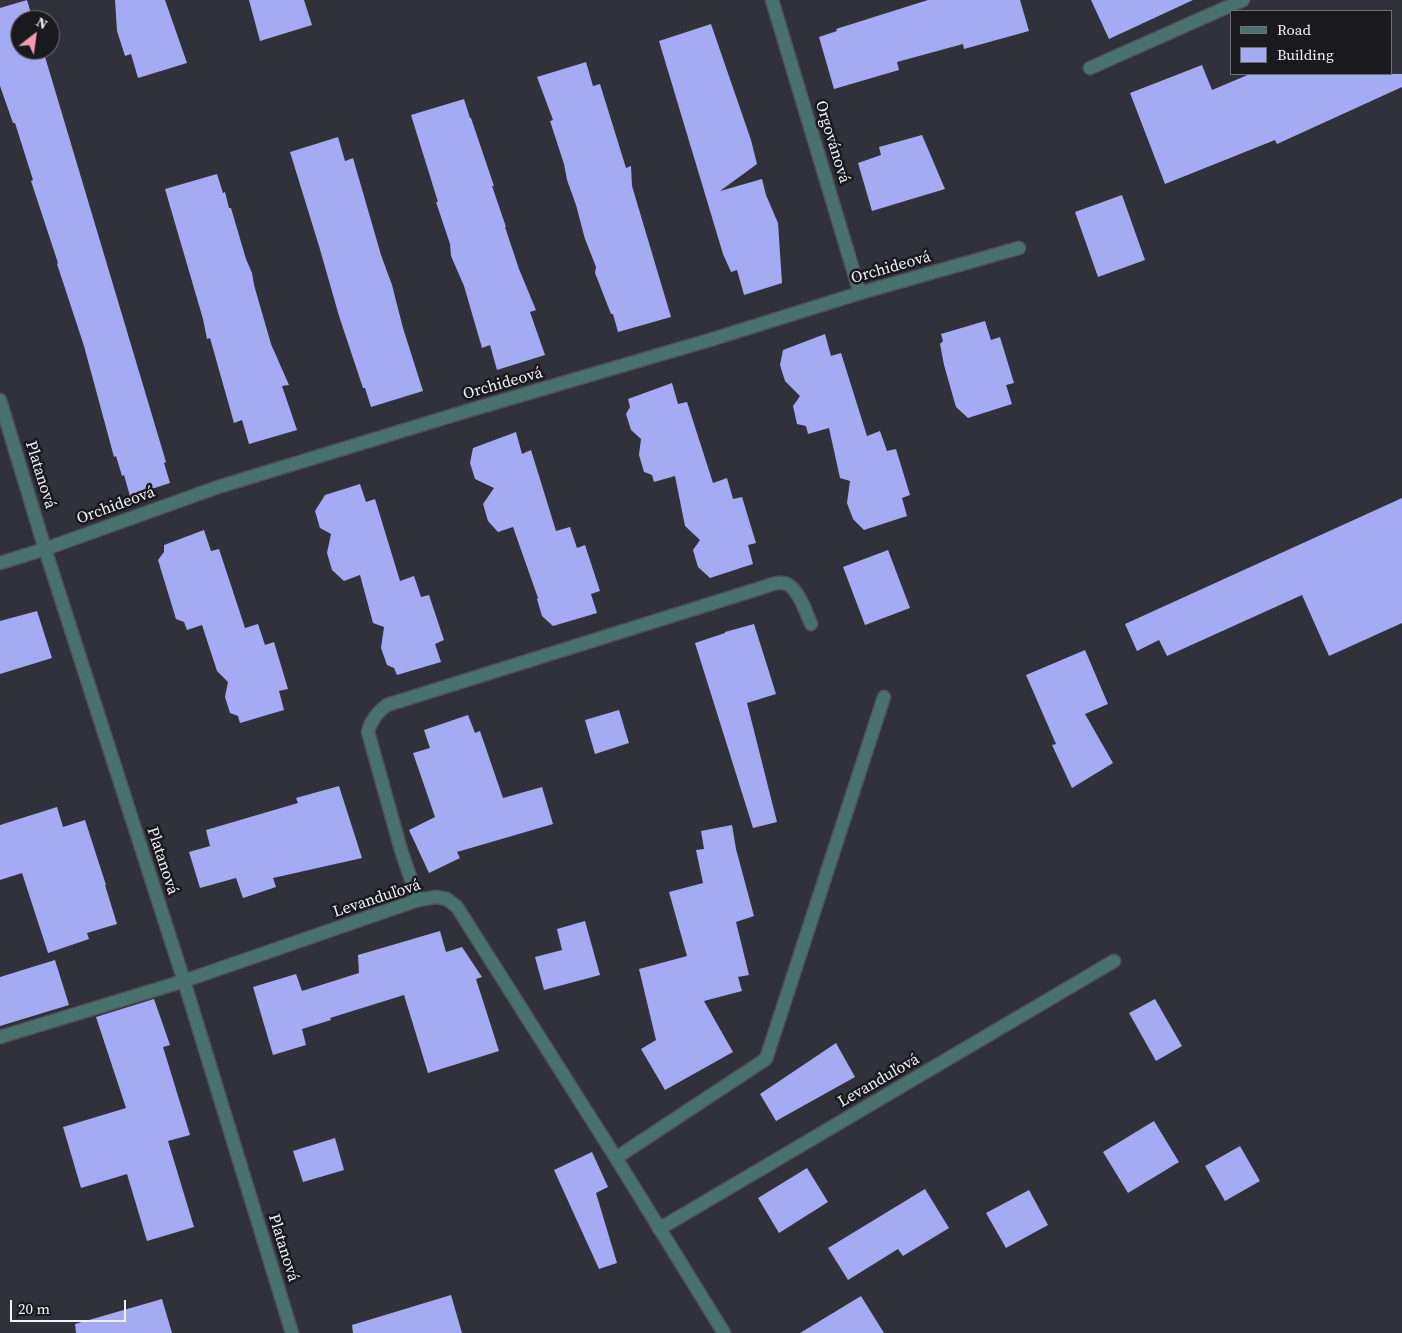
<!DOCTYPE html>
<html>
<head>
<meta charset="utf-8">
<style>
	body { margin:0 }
	#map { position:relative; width:1402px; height:1333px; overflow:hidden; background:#30313b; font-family:"Source Serif 4",serif }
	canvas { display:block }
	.legend { position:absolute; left:1230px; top:10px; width:162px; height:65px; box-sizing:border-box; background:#19191e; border:1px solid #6f6f75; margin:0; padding:6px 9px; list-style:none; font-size:15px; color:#f0f1f7 }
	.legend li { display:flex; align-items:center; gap:10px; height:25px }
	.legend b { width:25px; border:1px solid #6f6f75 }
	.north { position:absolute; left:10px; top:10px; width:50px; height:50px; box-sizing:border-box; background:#19191e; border:1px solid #6f6f75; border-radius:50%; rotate:30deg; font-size:14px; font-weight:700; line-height:20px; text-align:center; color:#f0f1f7 }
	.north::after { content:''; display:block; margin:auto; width:18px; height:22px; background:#f19ab1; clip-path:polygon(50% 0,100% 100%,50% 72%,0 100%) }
	.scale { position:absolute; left:10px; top:1300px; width:116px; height:22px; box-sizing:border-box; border:2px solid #f0f1f7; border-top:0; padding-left:6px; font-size:15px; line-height:18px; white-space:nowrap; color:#f0f1f7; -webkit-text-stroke:4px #19191e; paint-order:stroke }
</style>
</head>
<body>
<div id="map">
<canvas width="1402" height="1333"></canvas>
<ul class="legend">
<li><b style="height:6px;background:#49726e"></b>Road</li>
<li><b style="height:14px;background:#a4abf3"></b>Building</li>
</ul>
<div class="north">N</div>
<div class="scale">20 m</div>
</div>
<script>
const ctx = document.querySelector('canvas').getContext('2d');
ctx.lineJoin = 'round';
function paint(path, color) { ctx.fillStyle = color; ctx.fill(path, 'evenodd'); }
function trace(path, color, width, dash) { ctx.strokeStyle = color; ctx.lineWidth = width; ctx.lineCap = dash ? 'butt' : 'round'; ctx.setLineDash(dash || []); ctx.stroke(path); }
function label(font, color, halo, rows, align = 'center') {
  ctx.font = font + ' "Source Serif 4",serif'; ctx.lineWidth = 5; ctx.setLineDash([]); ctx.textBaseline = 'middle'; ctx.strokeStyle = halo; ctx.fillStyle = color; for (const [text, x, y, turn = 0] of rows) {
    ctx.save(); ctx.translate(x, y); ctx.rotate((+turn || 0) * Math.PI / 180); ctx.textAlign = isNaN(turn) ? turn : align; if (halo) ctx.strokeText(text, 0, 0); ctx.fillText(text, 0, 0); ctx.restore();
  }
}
const building = new Path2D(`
	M27,0l6,20h-13v30h23l123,412 -2,1 6,20 -40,13 -6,-21 -2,1 -6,-20 -2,1 -30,-111 -27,-82 1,-1 -27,-82 2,-1 -18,-57h-2l-13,-37v-78z
	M115,0h50l22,63 -49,15 -7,-24 -6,2 -8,-25z
	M249,0h55l8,25 -52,16z
	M928,0h92l9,31 -65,18 -1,-5 -66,18 2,8 -65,19 -15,-52 18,-6 -1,-2z
	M1091,0h102l-84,39z
	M711,24l40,116 6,24 -37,27 42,-12 4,16 12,28 4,60 -38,12 -7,-25 -6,2 -8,-18 -64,-213z
	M586,62l7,24 7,-2 26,84 5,-2 1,20 39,131 -53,15 -5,-18h-2l-16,-41 1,-6 -11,-28 -9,-34 -9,-25 -3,-16 -14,-43 3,-1 -16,-43z
	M1202,65l10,25 38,-16h152v13l-125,57 -2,-4 -110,44 -35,-91z
	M464,99l6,19h1l23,68h-2l14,41h-1l14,42 17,41 -6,2 15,43 -48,15 -7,-25 -8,3 -18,-62 -13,-30 -1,-12 -14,-42h2l-27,-87z
	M922,135l23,54 -73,22 -14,-48 23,-8 -2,-8z
	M338,137l7,24 8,-3 28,97 11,30 11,43 20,63 -52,16 -6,-19h-2l-24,-72 -20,-70 -29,-94z
	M217,174l6,19 2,-1 4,16h2l15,51 6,14 2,12 17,59 18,41 -7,1 15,44 -48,14 -7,-24 -8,3 -24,-85 -3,1 -4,-20 -38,-130z
	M1122,195l23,65 -47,17 -23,-65z
	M985,321l6,19 9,-3 14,46 -8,2 6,19 -44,14 -12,-11 -12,-42 -4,-21 3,-3 -2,-7z
	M825,334l6,22 10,-3 26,83 13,-5 7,20 9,-2 14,46 -8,3 5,18 -43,14 -11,-11 -6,-16 3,-22 -10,-3 -11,-50 -21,6 -2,-8 -9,-2 -4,-18 7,-10 -15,-15 -5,-16 3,-15z
	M672,383l6,21 9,-2 26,81 14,-5 6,21 9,-2 14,46 -8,2 5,19 -43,14 -12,-11 -5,-17 7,-10 -15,-14 -10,-50 -21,6 -2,-7 -8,-3 -5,-17 2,-16 -10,-9 -5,-16 4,-7 -2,-8z
	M516,432l6,22 9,-4 25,81 14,-4 7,21 8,-3 15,46 -9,3 6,19 -44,13 -11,-10 -5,-17 1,-1 -25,-71 -15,5 -10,-11 -5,-17 11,-16 -19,-9 -5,-16 3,-15z
	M360,484l6,18 9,-3 25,82 14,-5 7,21 8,-2 15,45 -9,4 6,18 -44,13 -3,-7 -7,-3 -6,-17 3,-21 -11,-4 -13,-48 -16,6 -12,-11 -5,-17 4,-19 -11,-6 -5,-17 10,-16z
	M1402,498v125l-73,33 -27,-61 -135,61 -8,-16 -22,11 -12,-27z
	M204,530l7,21 8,-2 26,79 13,-4 7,21 9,-3 14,47 -9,2 5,19 -44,13 -2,-7 -8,-3 -5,-16 3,-15 -11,-11 -15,-46 -15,5 -3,-8 -8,-3 -18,-59 6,-8v-7z
	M888,550l22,58 -45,17 -22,-58z
	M37,611l15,47 -52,16v-53z
	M754,624l22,70 -29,9 30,119 -24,6 -58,-185 30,-10v-1z
	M1085,650l23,54 -23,10 28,49 -41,25 -20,-43 4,-1 -30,-69z
	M619,710l10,33 -34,11 -10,-34z
	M468,715l7,18 5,-2 23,67 39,-11 11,37 -96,28 3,6 -31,15 -20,-43 26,-13 -22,-64 17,-5 -6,-18z
	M339,786l23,72 -89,20 3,9 -33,11 -7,-20 -36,10 -11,-36 21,-6 -4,-16 92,-27 -2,-5z
	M57,807l6,20 22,-7 21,65h-1l12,39 -30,9 2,6 -41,14 -26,-80 -22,7v-55z
	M732,825l4,24 18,67 -18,6 13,53 -11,2 4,14 -38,10 29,51 -68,38 -24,-41 15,-9 -17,-71 48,-13 -18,-64 34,-9 -7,-33 8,-1 -3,-18z
	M585,921l15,54 -56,15 -9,-33 27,-7 -5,-21z
	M440,931l6,21 16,-5 20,30 -6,2 23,72 -71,22 -24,-78 -74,23 1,2 -29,9 4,16 -33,10 -20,-68 43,-13 6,17 57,-18 -1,-18z
	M55,960l14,45 -69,21v-49z
	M154,999l16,46 -7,2 27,88 -22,6 26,86 -47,14 -20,-67 -46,14 -18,-61 63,-19 -30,-91z
	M1155,999l27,47 -26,15 -27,-48z
	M836,1043l19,34 -79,44 -16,-27z
	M1154,1121l25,41 -51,31 -25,-41z
	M335,1138l9,32 -41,12 -10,-31z
	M1240,1146l20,35 -35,20 -20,-35z
	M592,1152l16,35 -12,6 21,70 -18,6 -45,-99z
	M807,1168l21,34 -49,31 -21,-35z
	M925,1189l24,39 -46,28 -5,-7 -50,31 -20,-32z
	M1029,1190l19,35 -42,23 -20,-35z
	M451,1295l11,38h-109l-1,-8z
	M861,1296l23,37h-84z
	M162,1299l10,34h-96l-1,-9z`);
const minor = new Path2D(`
	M772,0l88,293
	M1090,68l153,-68
	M0,400l45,149 139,432 108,352
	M0,563l45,-14 173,-62 249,-76 246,-72 147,-46 159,-45
	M418,900l-17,-50 -33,-118c3,-12 9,-19 19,-27l377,-118c6,-2 13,-5 19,-4 14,1 23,29 28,41
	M0,1037l184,-56 234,-81 18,-3 11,2 10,8 159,251 108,175
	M616,1158l150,-99 118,-362
	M659,1229l455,-268`);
const streetNames = [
	["Orgovánová",832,142,73],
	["Orchideová",891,268,-16],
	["Orchideová",503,384,-16],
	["Platanová",40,475,73],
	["Orchideová",116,506,-20],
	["Platanová",162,861,72],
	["Levanduľová",377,899,-18],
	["Levanduľová",879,1081,-30],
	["Platanová",283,1248,73]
];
paint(building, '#a4abf3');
trace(minor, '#4f5059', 15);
trace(minor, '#49726e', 12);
label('16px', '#f0f1f7', '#19191e', streetNames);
</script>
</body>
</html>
